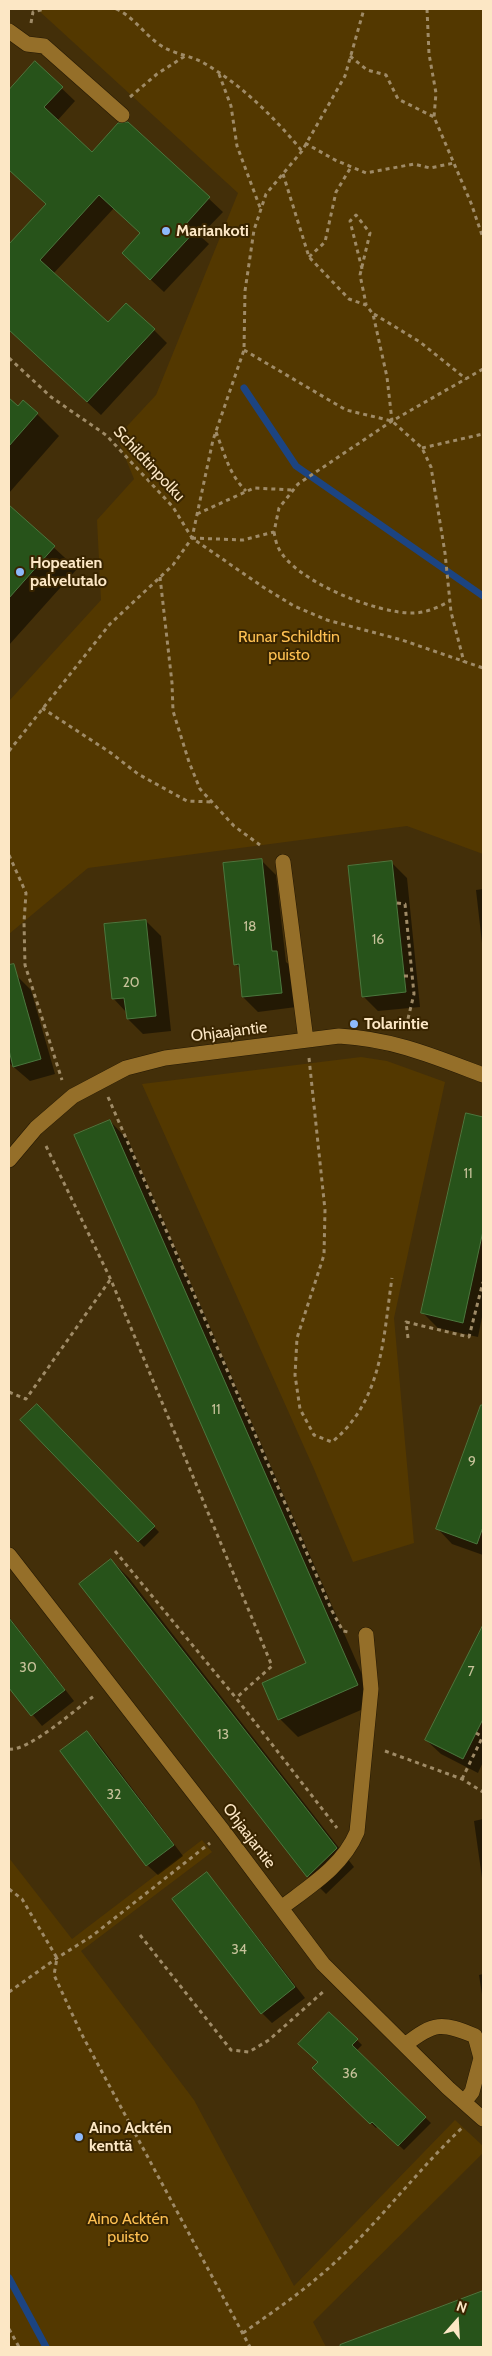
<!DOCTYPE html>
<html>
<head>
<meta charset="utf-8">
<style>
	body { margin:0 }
	#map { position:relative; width:492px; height:2356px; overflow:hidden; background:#432f09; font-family:Cabin,sans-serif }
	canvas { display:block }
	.frame { position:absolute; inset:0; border:10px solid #fce7c5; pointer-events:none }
	.north { position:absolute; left:432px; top:2296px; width:50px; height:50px; -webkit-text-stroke:4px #392500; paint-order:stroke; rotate:19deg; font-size:14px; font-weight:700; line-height:20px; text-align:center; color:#fce7c5 }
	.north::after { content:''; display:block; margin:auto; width:18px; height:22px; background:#fce7c5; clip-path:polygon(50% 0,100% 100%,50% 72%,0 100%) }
</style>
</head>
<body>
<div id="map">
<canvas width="492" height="2356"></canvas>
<div class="frame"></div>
<div class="north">N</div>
</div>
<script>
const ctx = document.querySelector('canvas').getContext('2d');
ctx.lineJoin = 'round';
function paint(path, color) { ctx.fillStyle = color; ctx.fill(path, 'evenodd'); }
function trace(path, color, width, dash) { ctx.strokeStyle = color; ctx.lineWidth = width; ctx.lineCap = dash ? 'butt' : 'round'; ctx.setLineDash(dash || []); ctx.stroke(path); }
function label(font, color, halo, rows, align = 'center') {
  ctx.font = font + ' Cabin,sans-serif'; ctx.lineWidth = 4; ctx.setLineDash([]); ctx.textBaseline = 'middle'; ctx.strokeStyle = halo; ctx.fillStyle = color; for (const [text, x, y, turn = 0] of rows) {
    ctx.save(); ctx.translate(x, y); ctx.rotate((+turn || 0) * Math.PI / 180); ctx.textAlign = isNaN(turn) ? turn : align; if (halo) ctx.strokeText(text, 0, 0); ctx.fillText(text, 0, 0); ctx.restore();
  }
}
const green = new Path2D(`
	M37,9h446v845l-76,-28 -319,42 -79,66v-233l92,-101 -4,-80 37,-41 -17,-42 39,-42 82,-202z
	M361,1057l26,4 58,21 -51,236 20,225 -61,19 -39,-93 -172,-385z
	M202,1840l10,12 -131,99 113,149 100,186 161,-166 28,26v7l-170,169 13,25h-317v-489l63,81z`);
const shadow = new Path2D(`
	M35,63l40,38 -18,20 35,32 36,-30 95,89 -23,24 9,8 -45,48 -27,-25 5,-33 -28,-26 -61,66 55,50 46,6 13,13 -66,72 -92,-85v-84l38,-41 -38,-36v-77z
	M9,399l9,9 19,6 22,22 -50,57z
	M9,506l68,63 -68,76z
	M261,860l15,15 10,87 6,5 4,40 -38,5 -15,-15 -3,-28 -4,-5z
	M392,863l15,15 13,129 -42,4 -15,-15z
	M483,889v63l-7,-62z
	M146,921l15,15 10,95 -28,3 -15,-15 -1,-6 -14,-15z
	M16,975l15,15 24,84 -25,7 -21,-18v-86z
	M467,1115l16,4v193l-5,25 -40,-9 -15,-15z
	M110,1121l18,19 247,564 -77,33 -18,-18 27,-55z
	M483,1401v154l-31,-11 -14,-15z
	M37,1406l122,126 -15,15 -123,-127z
	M111,1560l18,18 225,289 -28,27 -18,-18 -227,-292z
	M9,1617l65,84 -32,25 -33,-40z
	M483,1628v134l-5,11 -37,-19 -15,-14z
	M87,1732l11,11 85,113 -25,19 -11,-10z
	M483,1819v66l-9,-64z
	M206,1874l11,11 88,113 -33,25 -10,-10z
	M483,1974v27l-4,-26z
	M330,2013l32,32 -6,6 75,72 -27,27 -26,-24 -2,2 -62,-60 5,-6z
	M483,2292v55h-109l-4,-12z`);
const stream = new Path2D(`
	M244,388l52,78 187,130
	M9,2278l37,69`);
const building = new Path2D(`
	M35,61l28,26 -19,20 48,45 26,-29 10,-1 82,75 -25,28 11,5 -46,50 -28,-27 18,-20 -41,-38 -59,65 68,62 18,-19 29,26 -68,73 -78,-72v-86l37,-40 -37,-34v-80z
	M9,398l9,8 5,-6 15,13 -29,33z
	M9,505l46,41 -46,52z
	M262,859l10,92h5l5,42 -40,4 -3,-33 -5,1 -11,-102z
	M392,861l14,131 -44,5 -14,-131z
	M146,920l10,96 -29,3 -3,-21 -12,1 -8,-75z
	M14,964l27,95 -28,8 -4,-17v-85z
	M466,1113l17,4v114l-20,92 -42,-10z
	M110,1120l248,565 -80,35 -16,-37 44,-20 -232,-528z
	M37,1404l118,122 -17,16 -118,-122z
	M481,1405h2v122l-6,17 -41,-15z
	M111,1559l226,289 -30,29 -228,-293z
	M9,1618l56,72 -34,26 -22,-28z
	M483,1625v94l-20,40 -38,-19z
	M87,1731l87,114 -28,21 -86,-115z
	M207,1872l88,115 -34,27 -89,-115z
	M329,2012l29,27 -6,6 74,72 -28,29 -26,-24 -2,2 -58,-56 6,-6 -20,-18z
	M483,2291v56h-143v-2z`);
const path = new Path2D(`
	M116,9c18,8 28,25 44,36 13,9 29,10 42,17 39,22 72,55 100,89
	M427,9l2,45 7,39 -2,24
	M31,23l2,-11 12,-3
	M350,56l17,14 19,5 12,24 36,18 37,86 12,35
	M219,74l12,32 6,40 24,64
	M130,97l27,-23 28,-18
	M305,143l30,17 31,13 48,-9 16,4 24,-5
	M283,174l26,83 40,42 17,6 7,9 14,63 5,44
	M309,257l16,-15 11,-50 15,-25
	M362,269l-12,-48 6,-6 14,18 -10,42 6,29
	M374,314l46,28 46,37
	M244,350l102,60 46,11 30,27 9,19 14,86 6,59 13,50
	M9,358l42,39 55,38 67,72 19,31 71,49 31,19 33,14 75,20 81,28
	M216,432c9,23 13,42 30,59
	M422,448l61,-14
	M197,514l57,-26 39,2
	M274,532c1,5 2,11 4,15 15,34 100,67 135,66 13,0 26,-6 37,-12
	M192,538l51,2 31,-8 5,-24 19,-24 94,-63 91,-52
	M160,577l12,106 1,28 16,51 11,27 34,37 26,19
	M42,708l69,45 27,21 49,27 25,1
	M9,751l101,-127 63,-59 19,-27 21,-98 31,-90 1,-59 9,-61 12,-36 36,-43 43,-75 19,-67
	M9,855l17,38 -2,29 1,43 37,115
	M397,903l8,1 9,90 -8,33
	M404,976h8
	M309,1058l16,152 -1,45 -27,83 -2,37 5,34 14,26 18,7c51,-42 51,-104 60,-164
	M108,1097l224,514 11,20 5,1
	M46,1146l65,134 161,386 -36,32
	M408,1338l-2,-16 63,15 14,-55
	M9,1392l17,7 84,-119
	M115,1551l121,147 101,130
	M476,1733l7,4
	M9,1749c19,3 68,-41 85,-53
	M385,1751l77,28 21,13
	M462,1779l21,-43
	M9,1889l13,10 35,59 -3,17 27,58 169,314
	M140,1935l91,115 18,2 20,-12 55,-49
	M9,1992l48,-34 35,-22 118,-93
	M9,2329l10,18
	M243,2333c25,-18 51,-35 74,-55 54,-44 95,-103 146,-151`);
const minor = new Path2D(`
	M9,31l18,13 17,2 78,69
	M283,862l23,178
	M9,1160l27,-32 37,-32 53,-28 39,-10 174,-22c54,3 94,20 144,39
	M9,1555l215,277 99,132 125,124 35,31
	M281,1908c29,-22 62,-42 76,-76l14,-143 -5,-54
	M405,2045c29,-23 37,-23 70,-9l6,22 -9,34 -8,10`);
const markers = [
	[166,231,5,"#8db9fc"],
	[20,572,5,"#8db9fc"],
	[354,1024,5,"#8db9fc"],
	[79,2137,5,"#8db9fc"]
];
const numberNames = [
	["18",250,927],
	["16",378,940],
	["20",131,983],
	["11",468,1174],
	["11",216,1410],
	["9",472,1462],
	["30",28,1668],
	["7",471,1672],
	["13",223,1735],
	["32",114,1795],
	["34",239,1950],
	["36",350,2074]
];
const poiNames = [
	["Mariankoti",176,231],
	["Hopeatien",30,563],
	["palvelutalo",30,581],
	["Tolarintie",364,1024],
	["Aino Acktén",89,2128],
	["kenttä",89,2146]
];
const streetNames = [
	["Schildtinpolku",149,464,47],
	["Ohjaajantie",229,1032,-7],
	["Ohjaajantie",249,1836,53]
];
const parkNames = [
	["Runar Schildtin",289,637],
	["puisto",289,655],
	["Aino Acktén",128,2219],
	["puisto",128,2237]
];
paint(green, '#533800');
paint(shadow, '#0007');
trace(stream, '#1c4481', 7);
paint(building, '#27531a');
trace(building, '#4b773e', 1);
trace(minor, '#251904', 16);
trace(path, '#9f8b67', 3, [4, 4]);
trace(minor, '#956f29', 15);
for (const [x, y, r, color] of markers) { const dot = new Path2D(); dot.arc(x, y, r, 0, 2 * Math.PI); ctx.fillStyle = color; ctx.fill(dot); trace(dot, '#392500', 2); }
label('14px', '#c7c29a', null, numberNames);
label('bold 16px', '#fce7c5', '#392500', poiNames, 'left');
label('16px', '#fce7c5', '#392500', streetNames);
label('16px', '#fec052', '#392500', parkNames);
</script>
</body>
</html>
